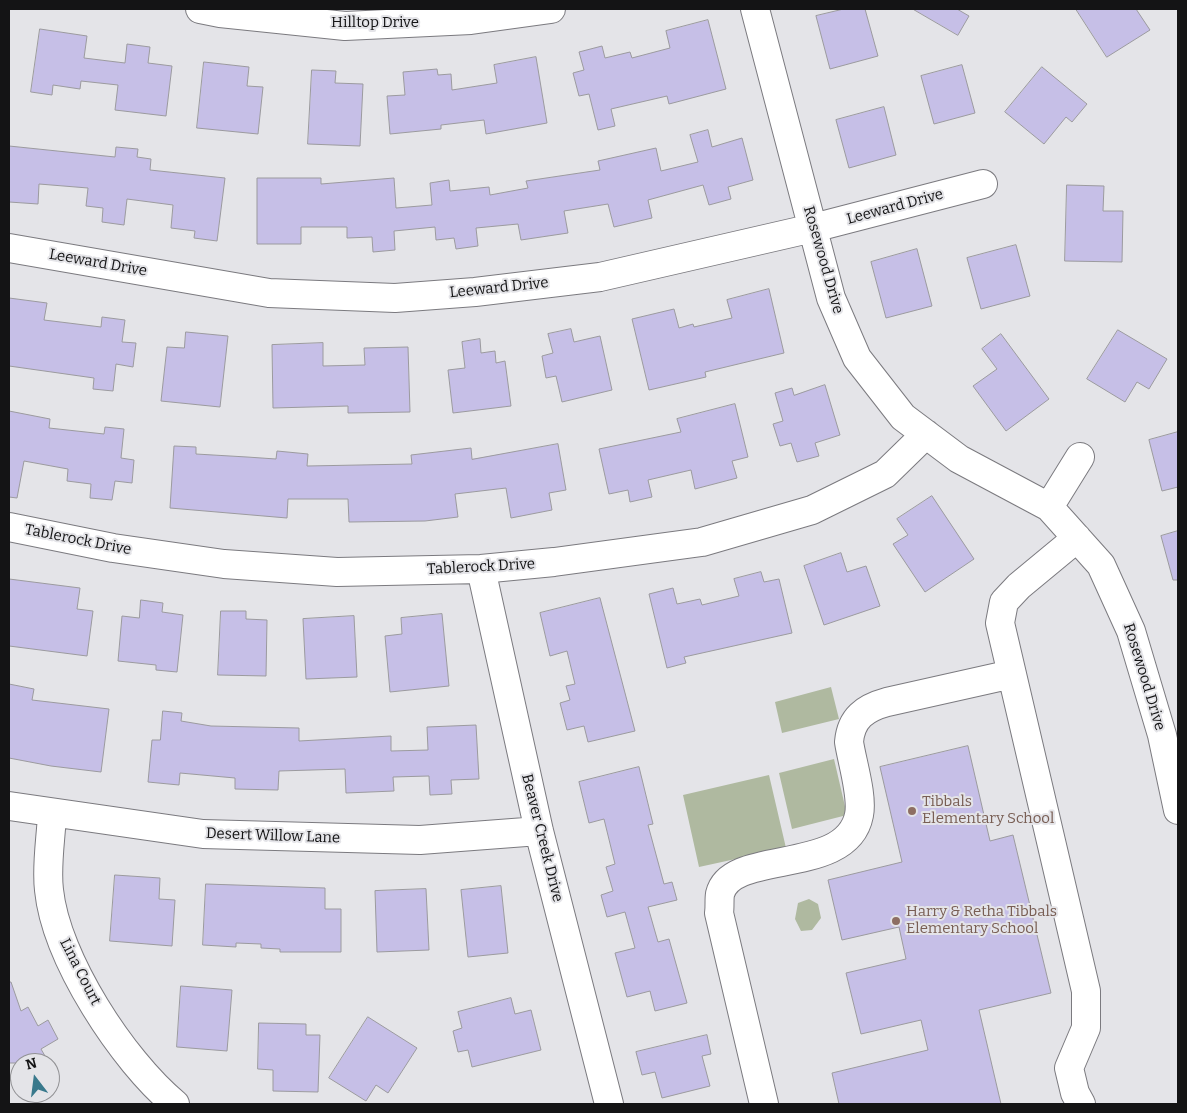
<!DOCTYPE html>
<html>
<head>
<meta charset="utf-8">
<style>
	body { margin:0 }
	#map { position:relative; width:1187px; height:1113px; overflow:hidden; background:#e4e4e8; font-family:Bitter,serif }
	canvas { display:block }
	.frame { position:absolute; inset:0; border:10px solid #141415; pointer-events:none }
	.north { position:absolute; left:10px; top:1053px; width:50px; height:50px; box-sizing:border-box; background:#e4e4e8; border:1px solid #919194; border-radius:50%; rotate:345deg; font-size:14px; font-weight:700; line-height:20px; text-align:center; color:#141415 }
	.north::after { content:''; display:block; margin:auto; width:18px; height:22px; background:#39798c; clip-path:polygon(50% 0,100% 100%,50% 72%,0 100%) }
</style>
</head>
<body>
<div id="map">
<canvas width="1187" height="1113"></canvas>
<div class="frame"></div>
<div class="north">N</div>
</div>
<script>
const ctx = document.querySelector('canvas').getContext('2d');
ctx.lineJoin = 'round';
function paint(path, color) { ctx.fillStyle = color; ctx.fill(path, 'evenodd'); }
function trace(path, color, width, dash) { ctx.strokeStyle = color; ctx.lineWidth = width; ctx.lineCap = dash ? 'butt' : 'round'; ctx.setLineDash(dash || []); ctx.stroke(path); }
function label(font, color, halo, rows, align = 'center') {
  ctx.font = font + ' Bitter,serif'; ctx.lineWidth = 4; ctx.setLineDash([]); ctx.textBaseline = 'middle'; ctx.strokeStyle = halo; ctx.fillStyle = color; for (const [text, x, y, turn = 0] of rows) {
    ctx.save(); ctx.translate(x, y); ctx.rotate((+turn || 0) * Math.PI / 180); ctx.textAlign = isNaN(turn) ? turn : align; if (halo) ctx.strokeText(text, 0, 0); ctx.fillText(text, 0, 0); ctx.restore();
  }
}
const green = new Path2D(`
	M831,687l8,32 -57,14 -7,-31z
	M834,759l13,56 -55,14 -13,-56z
	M769,775l17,73 -87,19 -16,-72z
	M809,899l9,5 3,14 -9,12 -11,1 -6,-12 3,-16z`);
const building = new Path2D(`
	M844,9h21l13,47 -48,13 -14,-53z
	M913,9h44l12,7 -11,19z
	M1076,9h60l14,21 -43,27z
	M708,20l18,69 -57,15 -2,-8 -56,13 4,17 -17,4 -9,-36 -10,2 -6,-23 11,-3 -5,-18 23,-6 3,12 25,-6 2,6 38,-10 -4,-17z
	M40,29l47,7 -3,22 41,5 2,-19 23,3 -2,16 24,3 -6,50 -51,-6 3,-25 -37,-4 -1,8 -27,-4 -1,10 -21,-3z
	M536,57l11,66 -61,11 -2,-14 -43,5v4l-51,5 -3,-38 18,-1 -2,-23 34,-3 1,6 13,-1 1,16 45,-7 -3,-18z
	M204,62l45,5 -2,19 16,1 -5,47 -61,-6z
	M962,65l13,48 -41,11 -13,-48z
	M1042,67l45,37 -15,18 -6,-5 -22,27 -39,-32z
	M312,70l24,1 -1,12 28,1 -3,62 -52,-2z
	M884,107l12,48 -47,13 -13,-48z
	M708,130l4,17 30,-9 11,42 -25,7 3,12 -22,6 -6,-20 -55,15 4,18 -38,9 -6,-23 -44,7 4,22 -47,7 -3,-16 -42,4 2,18 -22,3 -2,-11 -18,2 -1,-13 -41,4 1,19 -22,2 -1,-15 -25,1v-11h-46v17h-44v-66h64v6l73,-6 2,30 36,-3 -2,-22 19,-3 1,11 39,-4 1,8 38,-7 -2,-7 74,-11 -2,-9 58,-13 5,23 37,-9 -8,-27z
	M9,146l106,11 1,-10 22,2 -1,8 14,2 -1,11 75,8 -8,63 -23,-3 1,-7 -24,-3 2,-23 -46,-6 -3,26 -22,-3 1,-14 -17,-2 2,-18 -49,-4 -1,20 -29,-2z
	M1067,185l37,1 -1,25h20l-1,51 -57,-1z
	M1016,245l14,51 -49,13 -14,-51z
	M917,249l15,57 -46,12 -15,-56z
	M769,289l15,64 -79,19 1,5 -57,13 -17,-71 42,-10 5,19 14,-4 1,3 38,-9 -5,-18z
	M9,298l38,5 -3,17 57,7 1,-10 23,3 -3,22 14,1 -3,24 -17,-3 -3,27 -20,-2 1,-11 -85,-12z
	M571,329l3,13 26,-6 12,54 -50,12 -6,-26 -10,2 -4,-22 11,-3 -5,-19z
	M1118,330l49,29 -18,30 -12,-7 -12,20 -38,-23z
	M186,332l42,4 -8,71 -59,-6 6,-54 17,1z
	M1001,334l48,65 -43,32 -33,-45 24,-17 -15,-20z
	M480,339l1,14 14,-2 1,12 9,-2 6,45 -58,7 -5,-43 17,-2 -3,-26z
	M323,343v23l42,-1 -1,-17 44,-1 2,65 -62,1v-7l-75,2 -1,-63z
	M825,385l15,50 -25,8 4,13 -22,6 -6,-19 -11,3 -7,-22 10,-3 -8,-28 17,-5 2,7z
	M735,404l13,53 -16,4 5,17 -42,11 -4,-19 -43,10 4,17 -22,5 -2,-12 -19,4 -10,-45 82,-17 -4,-13z
	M9,411l41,8 -1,9 55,6 1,-7 19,2 -3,29 13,2 -2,23 -17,-2 -3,19 -22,-2 1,-14 -24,-3 1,-12 -44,-8 -7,37 -8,-1z
	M1178,432v55l-16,4 -13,-51z
	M558,444l8,46 -17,3 3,17 -41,8 -5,-30 -51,6 3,23 -33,4 -76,1 -1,-23h-60l-1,19 -117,-10 4,-62 22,1v7l51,3 29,2 1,-8 31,3 -1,12 105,-2 -1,-9 60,-7 1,11z
	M932,496l42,63 -49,33 -32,-48 15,-9 -11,-16z
	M1178,531v49h-5l-12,-44z
	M841,553l6,19 19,-6 14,40 -56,19 -20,-59z
	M761,572l3,10 15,-3 13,54 -108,24 2,6 -19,5 -18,-74 24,-6 4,16 23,-5 2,6 37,-9 -5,-17z
	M9,579l71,9 -3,21 16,2 -6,45 -78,-10z
	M600,598l35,133 -47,11 -4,-16 -17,4 -7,-27 10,-3 -4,-14 9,-2 -8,-33 -17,5 -10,-43z
	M141,600l22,3 -1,9 21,3 -6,57 -21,-2v-5l-38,-4 4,-45 17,2z
	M221,611h25v8l21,1 -1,56 -48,-1z
	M442,614l7,72 -59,6 -5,-56 17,-2 -1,-16z
	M354,616l3,61 -51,2 -3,-60z
	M9,684l25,5 -2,11 77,9 -8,63 -50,-6 -42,-8z
	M163,711l19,2 -1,8 30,5 88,2v13l92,-5v15l37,-1 -1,-23 49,-2 3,54 -28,1 1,14 -22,1 -1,-19 -36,1 1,14 -48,2 -1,-24 -66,2 -1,19 -43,-1v-11l-55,-5 -1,12 -31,-3 4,-42h8z
	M968,746l22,95 23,-6 38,158 -72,17 22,94h-162l-7,-31 96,-23 -7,-30 -60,14 -15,-61 60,-14 -7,-32 -57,13 -14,-60 74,-18 -22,-95z
	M639,767l14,57 -5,1 16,59 8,-2 5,18 -29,7 10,35 11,-3 18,64 -32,8 -5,-20 -23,6 -12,-44 20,-5 -10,-36 -18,5 -6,-22 12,-4 -7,-24 9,-3 -11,-45 -15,4 -10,-41z
	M115,875l45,3 -1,21 16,1 -3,46 -62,-5z
	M206,884l119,4v21h16v43h-61v-3l-19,-1v-4l-25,-1v4l-33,-2z
	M501,886l7,67 -40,4 -7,-67z
	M426,889l3,61 -52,2 -2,-61z
	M9,982h2l10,29 7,-4 10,19 10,-6 10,19 -17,10 8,14h-40z
	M181,986l51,4 -5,61 -50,-4z
	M511,998l4,16 16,-4 10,40 -69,17 -4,-17 -10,2 -5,-21 9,-3 -4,-16z
	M368,1017l49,31 -29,45 -12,-8 -10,16 -37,-23z
	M259,1023l47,1v11h14l-2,57 -45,-1v-21l-15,-1z
	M707,1035l4,19 -9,2 8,30 -48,12 -7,-26 -13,3 -6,-23z`);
const minor = new Path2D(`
	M200,9l20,4 125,13 126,-6 80,-11
	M755,9l76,289 26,60 46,59 56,42 90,48 52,58 30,66 31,104 16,75
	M9,248l260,45 126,5 80,-6 125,-15 213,-49 170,-44
	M1049,507l31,-50
	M9,527l104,21 111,16 113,8 144,-3 73,-7 148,-20 110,-32 73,-36 41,-40
	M1077,538l-58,48 -15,16 -4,21 86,368v37l-17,40 6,25 6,11
	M481,569l58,262 70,273
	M9,806l194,28 217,6 119,-9
	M52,814c-1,24 -6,52 -3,76 7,69 74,171 126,214
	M764,1104l-45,-191c1,-6 0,-13 1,-19 11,-46 127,-17 139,-79 4,-19 -7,-53 -10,-73 2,-24 16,-34 38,-40l125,-28`);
const markers = [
	[912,811,5,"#8d6e63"],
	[896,921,5,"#8d6e63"]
];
const streetNames = [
	["Hilltop Drive",375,23],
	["Leeward Drive",895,207,-15],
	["Rosewood Drive",823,260,74],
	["Leeward Drive",98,263,10],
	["Leeward Drive",499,288,-6],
	["Tablerock Drive",78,540,11],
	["Tablerock Drive",481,567,-3],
	["Rosewood Drive",1144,677,73],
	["Desert Willow Lane",273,836,2],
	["Beaver Creek Drive",542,838,76],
	["Lina Court",80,972,63]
];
const educationNames = [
	["Tibbals",922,802],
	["Elementary School",922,819],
	["Harry & Retha Tibbals",906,912],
	["Elementary School",906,929]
];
paint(green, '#afb9a0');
paint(building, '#c6bfe7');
trace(building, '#9b9a9e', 1);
trace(minor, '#7b7a7f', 30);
trace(minor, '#fff', 28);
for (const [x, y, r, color] of markers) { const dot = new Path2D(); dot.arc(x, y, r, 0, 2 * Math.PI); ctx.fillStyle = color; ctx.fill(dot); trace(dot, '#e4e4e8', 2); }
label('15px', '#141415', '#e4e4e8', streetNames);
label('15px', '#785e54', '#e4e4e8', educationNames, 'left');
</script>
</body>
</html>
